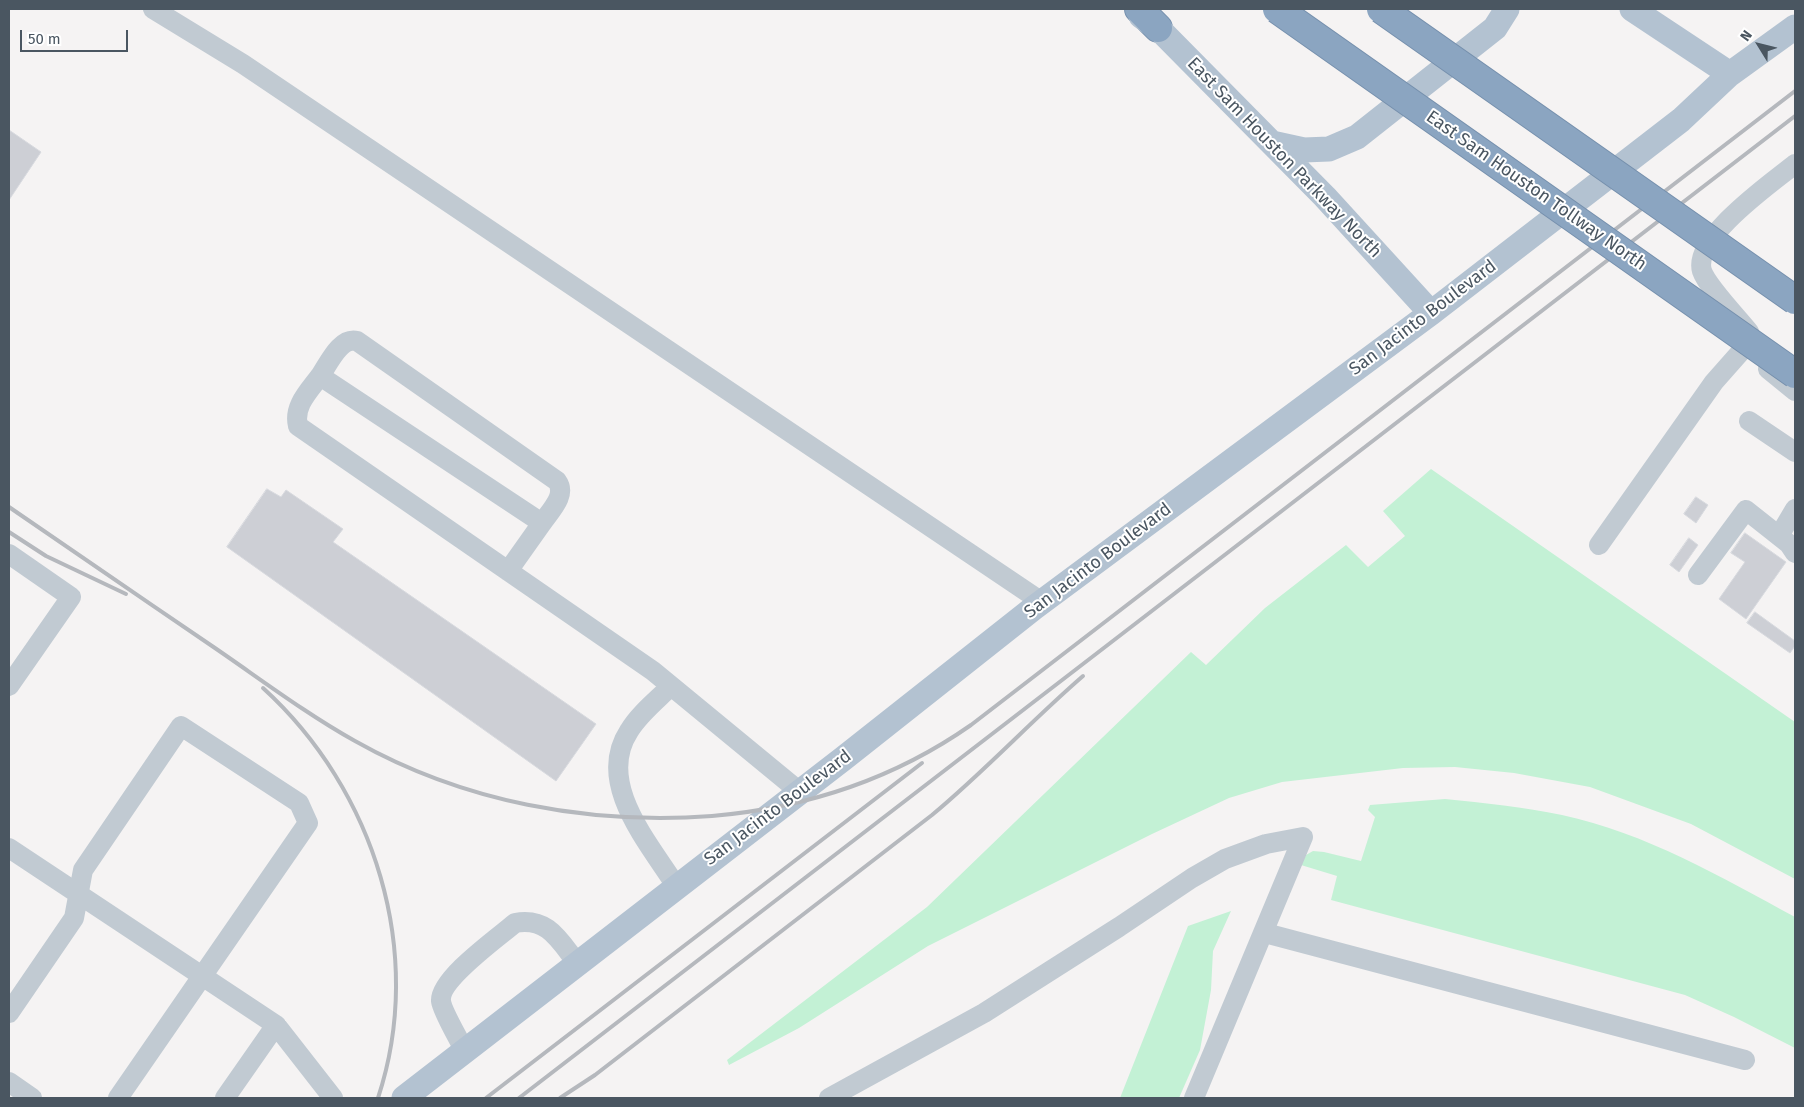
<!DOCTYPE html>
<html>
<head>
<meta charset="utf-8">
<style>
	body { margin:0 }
	#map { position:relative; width:1804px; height:1107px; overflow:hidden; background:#f5f3f3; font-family:"Fira Sans",sans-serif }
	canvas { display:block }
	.frame { position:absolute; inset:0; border:10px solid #4a5661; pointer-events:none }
	.north { position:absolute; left:1734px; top:20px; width:50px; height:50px; -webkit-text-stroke:4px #fff; paint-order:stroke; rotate:306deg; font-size:14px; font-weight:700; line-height:20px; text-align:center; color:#4a5661 }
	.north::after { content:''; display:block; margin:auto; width:18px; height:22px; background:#4a5661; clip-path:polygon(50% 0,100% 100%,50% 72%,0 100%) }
	.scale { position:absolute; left:20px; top:30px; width:108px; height:22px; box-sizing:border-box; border:2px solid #4a5661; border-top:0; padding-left:6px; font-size:15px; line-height:18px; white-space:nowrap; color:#4a5661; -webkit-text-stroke:4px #fff; paint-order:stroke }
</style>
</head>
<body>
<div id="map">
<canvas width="1804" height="1107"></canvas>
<div class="frame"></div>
<div class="north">N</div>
<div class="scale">50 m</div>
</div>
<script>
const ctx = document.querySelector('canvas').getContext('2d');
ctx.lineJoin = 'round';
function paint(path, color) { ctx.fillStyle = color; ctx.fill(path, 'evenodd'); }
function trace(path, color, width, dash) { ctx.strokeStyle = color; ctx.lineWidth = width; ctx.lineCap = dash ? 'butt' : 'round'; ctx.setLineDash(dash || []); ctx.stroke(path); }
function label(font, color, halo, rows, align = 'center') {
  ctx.font = font + ' "Fira Sans",sans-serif'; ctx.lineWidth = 4; ctx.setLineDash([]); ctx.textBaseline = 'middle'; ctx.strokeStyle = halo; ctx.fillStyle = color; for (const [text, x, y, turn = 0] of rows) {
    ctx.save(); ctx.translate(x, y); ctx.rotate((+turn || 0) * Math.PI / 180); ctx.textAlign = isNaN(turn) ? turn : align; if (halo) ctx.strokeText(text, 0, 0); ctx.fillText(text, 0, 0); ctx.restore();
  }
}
const green = new Path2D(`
	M1431,469l364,253v157l-104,-55 -101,-37 -76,-14 -59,-6 -52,1 -121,14 -53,16 -77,36 -224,112 -129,82 -70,37 -2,-5 200,-153 264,-255 15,13 59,-57 81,-63 22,22 37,-31 -22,-25z
	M1445,799c39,4 79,8 117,16 84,18 159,62 233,102v131l-61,-31 -49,-22 -354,-95 6,-24 -36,-11 5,-10 7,-4 11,1 37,9 14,-44 -7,-7 2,-5z
	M1231,911l-18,40 -2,39 -11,60 -21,48h-59l68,-172z`);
const building = new Path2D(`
	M9,130l32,22 -32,48z
	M267,489l14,8 5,-7 57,39 -10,13 263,182 -40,57 -329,-234z
	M1696,497l12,8 -12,18 -12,-9z
	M1745,533l41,29 -40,57 -27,-20 26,-37 -14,-9z
	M1689,538l9,7 -19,27 -9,-7z
	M1755,612l40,29v5l-5,7 -43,-30z`);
const minor = new Path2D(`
	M153,9l90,55 799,538
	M1751,338l-2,-6c-11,-14 -42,-46 -47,-61 -10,-33 71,-89 93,-107
	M1768,369l27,22
	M320,376c9,-13 20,-39 37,-35l200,140c10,14 -6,29 -15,42
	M1749,421l46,31
	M1779,536l16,-27
	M1599,545l115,-163 38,-43
	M9,554l62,43 -62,89
	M508,571l34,-48 -222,-147c-11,15 -27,30 -22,50l355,245 147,121
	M1698,575l48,-65 43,34 6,9
	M671,686c-14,14 -32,28 -42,45 -34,52 20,112 47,155
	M9,848l267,177 57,73
	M1265,933l480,127
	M9,1013l65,-95 9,-48 98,-144 118,77 9,20 -190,275
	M464,1050c-5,-11 -22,-39 -23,-49 -2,-22 58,-64 74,-78 33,-6 44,17 62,40
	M9,1082l23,16
	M225,1098l51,-73
	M829,1098l155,-85 135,-86 73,-49 33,-19 41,-15 37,-7 -109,261`);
const major = new Path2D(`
	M1632,9l98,65
	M1141,16l17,12 167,169 106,116
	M1272,143l32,7 25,-1 28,-12 138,-109 12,-19
	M404,1098l440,-340 191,-151 396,-294 250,-193 49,-46 65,-47`);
const highway = new Path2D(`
	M1139,9l19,19`);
const rail = new Path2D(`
	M9,507c67,46 135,93 203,139 47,32 93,67 143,95 108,61 233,84 357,75 93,-8 182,-37 259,-91l824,-634
	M9,532l37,24 80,38
	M263,688c112,102 163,265 115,410
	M486,1098l436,-335
	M519,1098l1276,-982
	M560,1098l35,-23 337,-260c53,-44 99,-94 151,-139`);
const highwayBridge = new Path2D(`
	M1277,9l518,365
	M1381,9l414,291`);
const streetNames = [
	["East Sam Houston Parkway North",1284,158,46],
	["East Sam Houston Tollway North",1536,191,35],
	["San Jacinto Boulevard",1423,318,-37],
	["San Jacinto Boulevard",1098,561,-37],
	["San Jacinto Boulevard",778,808,-37]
];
paint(green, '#c3f1d5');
paint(building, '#cdcfd5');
trace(building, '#d7d9de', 1);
trace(highway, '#7690ad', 30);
trace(minor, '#c1cad2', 20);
trace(major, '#b3c2d1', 25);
trace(highway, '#8ba5c1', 28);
trace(rail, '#b5b8bd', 4);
trace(highwayBridge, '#7690ad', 30, []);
trace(highwayBridge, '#8ba5c1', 28);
label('18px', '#4a5661', '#fff', streetNames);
</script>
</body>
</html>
